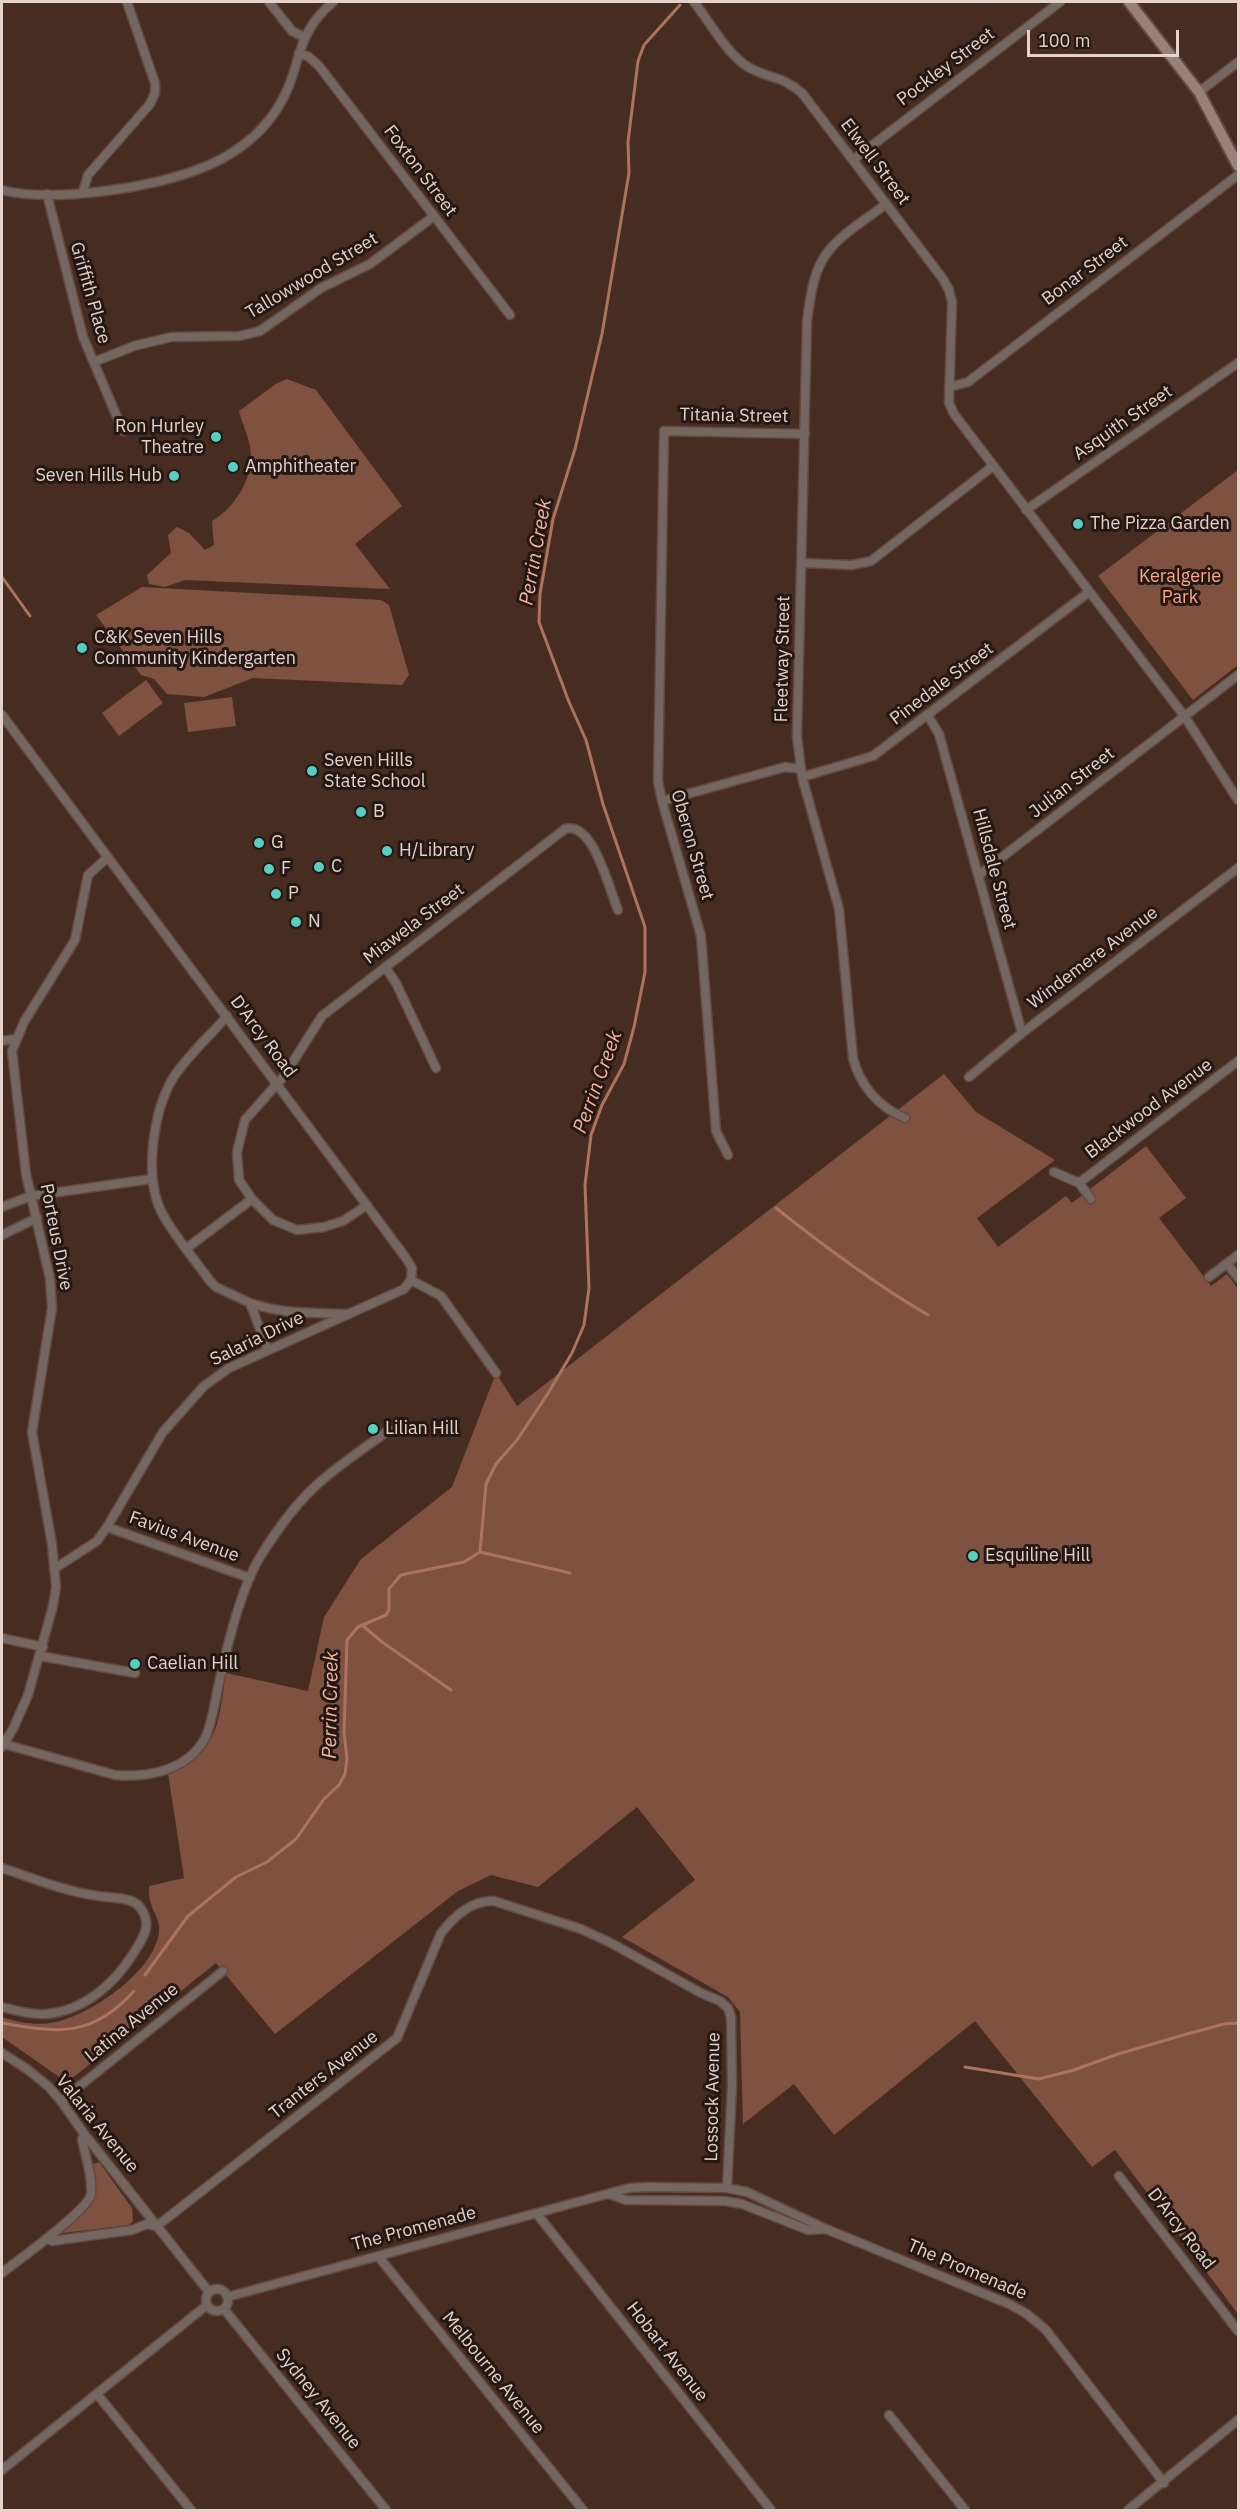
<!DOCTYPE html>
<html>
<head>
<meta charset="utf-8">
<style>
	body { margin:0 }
	#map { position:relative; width:1240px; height:2512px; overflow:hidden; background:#472c22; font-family:"IBM Plex Sans",sans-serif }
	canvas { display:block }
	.frame { position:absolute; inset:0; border:3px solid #e3d1ca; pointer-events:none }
	.scale { position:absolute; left:1027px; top:30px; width:152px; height:27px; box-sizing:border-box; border:3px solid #e3d1ca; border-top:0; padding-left:8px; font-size:18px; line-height:21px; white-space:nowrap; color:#e3d1ca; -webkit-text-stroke:4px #251813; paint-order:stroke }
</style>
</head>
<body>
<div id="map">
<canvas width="1240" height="2512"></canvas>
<div class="frame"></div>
<div class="scale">100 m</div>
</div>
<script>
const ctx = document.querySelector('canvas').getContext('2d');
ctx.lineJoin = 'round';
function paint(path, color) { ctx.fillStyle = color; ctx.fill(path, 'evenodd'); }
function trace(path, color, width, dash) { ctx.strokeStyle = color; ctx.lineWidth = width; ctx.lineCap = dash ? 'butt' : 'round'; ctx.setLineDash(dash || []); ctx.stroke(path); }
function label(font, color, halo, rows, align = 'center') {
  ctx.font = font + ' "IBM Plex Sans",sans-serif'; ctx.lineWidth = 6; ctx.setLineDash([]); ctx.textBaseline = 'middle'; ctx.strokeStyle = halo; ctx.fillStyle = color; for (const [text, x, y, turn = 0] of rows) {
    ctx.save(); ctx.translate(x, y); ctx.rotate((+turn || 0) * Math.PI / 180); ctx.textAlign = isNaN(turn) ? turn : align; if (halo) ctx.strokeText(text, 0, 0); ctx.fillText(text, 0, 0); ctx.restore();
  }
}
const green = new Path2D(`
	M287,379l29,11 86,116 -47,38 35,45 -205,-9 -20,7 -16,-3 -2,-9 24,-22 -3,-18 9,-8 12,6 16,17 9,-5 -2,-24c24,-14 43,-45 38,-74 -2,-12 -8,-24 -11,-36l37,-27z
	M1238,470v195l-45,35 -95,-124z
	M142,587l239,13 8,5 20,70 -7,10 -149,-7 -49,19 -37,-3 -13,-15 -13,-4 -45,-60z
	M146,680l17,23 -44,33 -17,-23z
	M232,697l4,29 -48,6 -4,-29z
	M944,1074l32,38 79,48 -78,58 21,29 68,-51 6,7 74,-57 40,52 -27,20 52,68 16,-12 11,15v1025l-123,-164 -23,17 -117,-146 -141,114 -40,-51 -51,40 -3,-112 -12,-15 -106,-60 73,-57 -58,-73 -99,80 -47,-12 -33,16 -183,143 -59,-71 -146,117 -8,-1 -60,-42v-20c17,6 36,9 54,5 36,-8 100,-52 103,-91 1,-11 -5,-17 -8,-27 -2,-5 -2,-12 -2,-18l35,-8 -16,-105c53,-29 49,-44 58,-100l82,18 16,-74 37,-58 91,-72 44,-114 21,33z
	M99,2162l33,46 1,13 -4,4 -66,8v-2c25,-23 39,-30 30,-67z`);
const stream = new Path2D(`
	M2,577l28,39
	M776,1208c49,39 99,76 152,107
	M480,1552l90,21
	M362,1625l20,17 69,48
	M145,1975l43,-59 48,-39 31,-15 29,-23 28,-40 15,-14 6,-11 2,-15 -3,-27 3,-92 11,-13 28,-12 3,-5v-21l12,-14 63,-13 16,-10 6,-68 10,-20 21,-24 30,-45 25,-42 12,-28 5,-37 -4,-103 6,-50 11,-30 22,-41 10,-37 11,-55v-45l-42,-123 -17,-64 -17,-38 -30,-80 1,-28 13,-75 22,-70 27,-115 27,-161 -1,-31 10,-81 6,-16 36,-40
	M2,2023c56,10 90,15 132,-32
	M965,2067l74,12 35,-9 44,-16 69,-20 37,-10 14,-1`);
const street = new Path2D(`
	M269,2l23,29 12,6
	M694,2c16,20 32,51 54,65 21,12 33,8 54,26l141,186 6,11 3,12 -3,101 5,11 231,303 53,83
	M299,53l10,4 10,9 191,249
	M1199,92l39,-30
	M853,160l207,-158
	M2,190c50,13 148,-2 197,-21 31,-11 61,-33 78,-60 26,-40 15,-73 56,-107
	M83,192l5,-17 62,-71 5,-11v-10l-28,-81
	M47,194l36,143 40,94
	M886,204c-19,15 -44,29 -59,49 -14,18 -17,46 -20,68l-10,416 5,40 37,132 14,149c7,27 25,49 52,60
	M94,362l40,-16 37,-9 68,-1 21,-5 61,-43 49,-24 64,-48
	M949,387l19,-5 270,-207
	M1026,510l212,-147
	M801,563l51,2 19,-4 122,-95
	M2,715l404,543 6,10 -1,12
	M928,716l11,18 83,299
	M802,777l71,-21 216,-164
	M662,801l123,-34 16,2
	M979,875l259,-200
	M385,967l11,16 40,85
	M227,1016c-17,20 -40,40 -54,62 -20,34 -30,101 -10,137 13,23 32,45 47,66l6,6 34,16 18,47
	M2,1041l13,-2
	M969,1077l53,-44 216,-165
	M728,1155l-12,-24 -15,-195 -39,-135 -4,-20 6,-350 141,3
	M1054,1172l25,11 12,16
	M1079,1183l159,-122
	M367,1205l-24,16 -19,6 -27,3 -24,-10 -21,-21 -13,-19 -2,-28 8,-32 39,-44 38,-60 243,-187c28,-9 44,60 53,81
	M2,1207l29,-11 120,-17
	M2,1235l35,-17
	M187,1248l65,-49
	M1227,1263l11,15
	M1209,1277l29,-22
	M411,1280l30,16 55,77
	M250,1303c35,12 61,9 97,11
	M107,1527l143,51
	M54,1569l43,-28 10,-14 56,-95 41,-46 25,-18 175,-79 7,-9
	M2,1638l41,9
	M40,1656l95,17
	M4,1744l111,31c33,3 75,-5 91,-39 7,-16 9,-36 13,-53 8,-37 22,-95 41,-126 16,-26 37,-55 60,-75 22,-19 46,-35 69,-52
	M2,1747l11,-18 15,-34 25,-89 3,-19 -4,-43 -20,-112 20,-124 -2,-29 -24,-105 -14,-123 12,-29 51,-82 13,-65 20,-18
	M2,1868c31,10 64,24 96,28 11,2 32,1 40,9 16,18 6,32 -5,49 -19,30 -49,57 -87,60 -15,1 -30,-3 -44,-7
	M2,2053l25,16 21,17 13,15 24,34 124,157
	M61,2101l162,-130
	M1119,2176l119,155
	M609,2194l17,6 99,1 17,3 66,26 18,-1
	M537,2214l234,296
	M47,2238l5,3 80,-11 15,-6 10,2 240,-188 44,-105c14,-17 30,-33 53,-32l87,28 30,14 90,50 19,8 8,7 3,9 1,69 -5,102
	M378,2256l205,254
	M2,2273c16,-13 86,-62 89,-79 2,-17 -6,-38 -9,-55l3,-4
	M206 2300a11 11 0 1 1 22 0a11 11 0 1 1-22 0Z
	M227,2297l402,-109 18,-1 80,1 20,4 79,37 183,75 18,10 19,16 118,153
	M224,2309l162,201
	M97,2394l94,116
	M889,2415l76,95
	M2,2470l205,-165
	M1128,2510l110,-90`);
const secondary = new Path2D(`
	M1129,2l70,90 39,74`);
const markers = [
	[216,437,6,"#56cec3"],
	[233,467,6,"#56cec3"],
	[174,476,6,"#56cec3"],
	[1078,524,6,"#56cec3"],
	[82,648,6,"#56cec3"],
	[312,771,6,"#56cec3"],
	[361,812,6,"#56cec3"],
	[259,843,6,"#56cec3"],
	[387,851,6,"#56cec3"],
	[319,867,6,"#56cec3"],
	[269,869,6,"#56cec3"],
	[276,894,6,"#56cec3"],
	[296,922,6,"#56cec3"],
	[373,1429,6,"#56cec3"],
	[973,1556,6,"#56cec3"],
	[135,1664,6,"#56cec3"]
];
const streetNames = [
	["Pockley Street",946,67,-37],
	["Elwell Street",875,162,53],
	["Foxton Street",420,171,53],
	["Bonar Street",1085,271,-37],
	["Tallowwood Street",312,276,-31],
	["Griffith Place",90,293,74],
	["Titania Street",734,416,1],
	["Asquith Street",1123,423,-35],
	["Fleetway Street",783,659,-89],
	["Pinedale Street",942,684,-37],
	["Julian Street",1072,783,-38],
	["Oberon Street",692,845,74],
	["Hillsdale Street",994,869,75],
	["Miawela Street",414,924,-37],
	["Windemere Avenue",1093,958,-37],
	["D'Arcy Road",263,1037,53],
	["Blackwood Avenue",1149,1109,-37],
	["Porteus Drive",56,1237,79],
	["Salaria Drive",257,1339,-26],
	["Favius Avenue",184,1537,20],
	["Latina Avenue",132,2023,-39],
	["Tranters Avenue",324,2075,-38],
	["Lossock Avenue",713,2097,-89],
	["Valaria Avenue",97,2124,51],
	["The Promenade",414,2229,-15],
	["D'Arcy Road",1181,2229,52],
	["The Promenade",967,2270,23],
	["Hobart Avenue",667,2352,52],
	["Melbourne Avenue",493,2373,51],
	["Sydney Avenue",318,2399,51]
];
const poiNames = [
	["Ron Hurley",204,427,"right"],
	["Theatre",204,448,"right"],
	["Amphitheater",245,467],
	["Seven Hills Hub",162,476,"right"],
	["The Pizza Garden",1090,524],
	["C&K Seven Hills",94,638],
	["Community Kindergarten",94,659],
	["Seven Hills",324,761],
	["State School",324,782],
	["B",373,812],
	["G",271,843],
	["H/Library",399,851],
	["C",331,867],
	["F",281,869],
	["P",288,894],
	["N",308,922],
	["Lilian Hill",385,1429],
	["Esquiline Hill",985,1556],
	["Caelian Hill",147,1664]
];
const parkNames = [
	["Keralgerie",1180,577],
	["Park",1180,598]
];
const waterNames = [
	["Perrin Creek",536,552,-80],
	["Perrin Creek",598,1082,-70],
	["Perrin Creek",331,1705,-89]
];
paint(green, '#7f5141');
trace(stream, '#ac7460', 3);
trace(street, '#634a40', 11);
trace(secondary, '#634a40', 14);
trace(street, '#746660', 8);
trace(secondary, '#988179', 10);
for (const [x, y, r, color] of markers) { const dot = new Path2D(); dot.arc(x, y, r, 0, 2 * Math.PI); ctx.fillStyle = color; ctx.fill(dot); trace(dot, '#251813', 2); }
label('18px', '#e3d1ca', '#251813', streetNames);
label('18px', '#e3d1ca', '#251813', poiNames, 'left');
label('18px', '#fba78a', '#251813', parkNames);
label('italic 20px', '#f4b59f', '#251813', waterNames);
</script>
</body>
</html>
